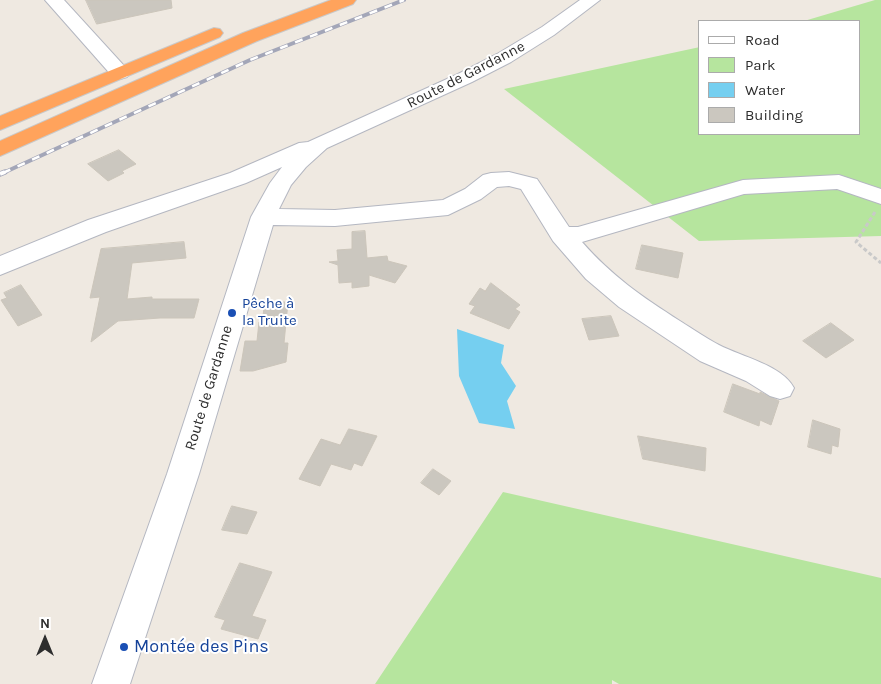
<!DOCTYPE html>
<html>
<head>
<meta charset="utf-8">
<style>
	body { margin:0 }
	#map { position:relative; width:881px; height:684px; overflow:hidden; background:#efe9e1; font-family:Karla,sans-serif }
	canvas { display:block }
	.legend { position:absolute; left:698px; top:20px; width:162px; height:115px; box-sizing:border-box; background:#fff; border:1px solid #ababab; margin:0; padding:6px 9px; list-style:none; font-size:15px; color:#2e2e2e }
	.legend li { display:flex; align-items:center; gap:10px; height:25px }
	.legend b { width:25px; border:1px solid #ababab }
	.north { position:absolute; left:20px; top:614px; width:50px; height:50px; -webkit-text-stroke:4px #fff; paint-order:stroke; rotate:0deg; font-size:14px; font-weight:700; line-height:20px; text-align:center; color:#2e2e2e }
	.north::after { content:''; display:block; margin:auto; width:18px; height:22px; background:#2e2e2e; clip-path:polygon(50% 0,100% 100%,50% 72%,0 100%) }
</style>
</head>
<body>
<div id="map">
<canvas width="881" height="684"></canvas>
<ul class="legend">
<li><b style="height:6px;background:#fff"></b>Road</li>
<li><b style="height:14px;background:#b6e59e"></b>Park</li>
<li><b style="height:14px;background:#75cff0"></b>Water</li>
<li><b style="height:14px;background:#cbc7bf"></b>Building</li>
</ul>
<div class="north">N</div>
</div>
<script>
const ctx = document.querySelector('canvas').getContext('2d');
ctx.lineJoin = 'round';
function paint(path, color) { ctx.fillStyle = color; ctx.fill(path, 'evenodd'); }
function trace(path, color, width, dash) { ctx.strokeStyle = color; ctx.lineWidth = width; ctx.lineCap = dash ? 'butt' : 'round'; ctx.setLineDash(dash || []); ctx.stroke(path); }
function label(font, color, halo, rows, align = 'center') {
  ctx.font = font + ' Karla,sans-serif'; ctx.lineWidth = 4; ctx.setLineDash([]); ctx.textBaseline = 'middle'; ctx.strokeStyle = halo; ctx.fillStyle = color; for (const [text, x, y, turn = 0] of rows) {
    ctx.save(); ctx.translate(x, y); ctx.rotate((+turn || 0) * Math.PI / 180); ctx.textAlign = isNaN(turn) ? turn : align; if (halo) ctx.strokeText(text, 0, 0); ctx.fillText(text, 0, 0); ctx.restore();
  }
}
const green = new Path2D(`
	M875,0h6v236l-182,5 -195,-152 196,-42v87h160v-113h-56z
	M503,492l378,86v106h-262l-7,-4v4h-237z`);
const water = new Path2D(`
	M457,329l47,16 -3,18 15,23 -9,15 8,28 -36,-6 -20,-47z`);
const building = new Path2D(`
	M86,0h85l1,8 -75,16z
	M119,150l17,14 -14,7 2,2 -16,8 -20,-17z
	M365,231l2,27 20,-2 1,5 19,5 -12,17 -26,-8v11l-17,2v-6l-13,1 -1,-18 -9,-3 9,-1 -1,-11 15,-1v-17z
	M184,242l2,16 -54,5 -5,36 25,-2v2h47l-5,19h-34l-42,3 -27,21 9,-45 -10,1 11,-49z
	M642,245l41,8 -5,25 -42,-9z
	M491,283l29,22 -5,4 5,3 -11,17 -39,-16 5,-7 -6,-2 11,-16 5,3z
	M21,285l21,30 -24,11 -17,-26 6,-2 -3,-5z
	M265,302h23l-4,41h4l-2,19 -33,9h-13l5,-30h12l2,-19h3z
	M611,316l8,20 -30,4 -7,-21z
	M831,323l23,17 -28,18 -23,-17z
	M733,384l27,10v-2l19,9 -8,24 -11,-5 -1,6 -35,-14z
	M813,420l27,9 -2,18 -6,-2 -1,9 -23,-7z
	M349,429l28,7 -15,30 -8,-3 -3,7 -20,-6 -11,22 -21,-7 22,-40 19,6z
	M638,436l68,12 -1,23 -62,-12z
	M433,469l18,12 -12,14 -18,-12z
	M232,506l25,6 -10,22 -25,-4z
	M240,563l32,9 -20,44 14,4 -8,19 -37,-10 4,-9 -10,-3z`);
const path = new Path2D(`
	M875,212l-19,30 25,21`);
const minor = new Path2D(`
	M45,0h19l63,69 3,4 -3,4 -7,2 -7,-2z
	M580,0h20l-46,35 -43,27 -39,20 -145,66 -21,19 -15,18 -12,24 56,1 108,-10 22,-11 18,-14 8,-2 18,-1 28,7 32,48h9l165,-47 96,-5 42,14v15l-44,-15 -93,5 -162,48c31,35 59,54 98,79 13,8 26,17 39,24 23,12 63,20 75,43l-4,8 -10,3 -10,-3 -24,-15 -46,-20 -81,-54 -33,-28 -33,-38 -32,-52 -12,-3 -12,1 -16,12 -33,16 -113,11 -62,-1 -74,249 -69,210h-38l75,-210 84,-257 19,-34 12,-16 -36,16 -140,49 -106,43v-19l88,-36 142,-47 69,-30 9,-1 150,-68 39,-20 45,-27z`);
const highway = new Path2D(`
	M331,0h25l-3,4 -96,37 -257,115v-15l243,-108z
	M214,28l6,1 3,4 -3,4 -220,93v-14z`);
const railFar1 = new Path2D(`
	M3,173l247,-113 154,-60`);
const rail = new Path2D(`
	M0,174l5,-2`);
const markers = [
	[232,313,5,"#1a4fb4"],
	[124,647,5,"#1a4fb4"]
];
const streetNames = [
	["Route de Gardanne",466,75,-27],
	["Route de Gardanne",209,388,-73]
];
const transitNames = [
	["Pêche à",242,304],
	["la Truite",242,321]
];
const nearTransitnames = [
	["Montée des Pins",134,647]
];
paint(green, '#b6e59e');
paint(water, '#75cff0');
paint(building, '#cbc7bf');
trace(building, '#cbc5ba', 1);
trace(minor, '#b4b7c1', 2);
trace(highway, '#c9c9c9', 2);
trace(path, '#c9c9c9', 3, [4, 2.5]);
paint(minor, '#fff');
paint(highway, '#ffa35c');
trace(railFar1, '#a3a6b8', 4);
trace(rail, '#a3a6b8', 5.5);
trace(railFar1, '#fff', 2.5, [8]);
trace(rail, '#fff', 4, [11]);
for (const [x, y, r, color] of markers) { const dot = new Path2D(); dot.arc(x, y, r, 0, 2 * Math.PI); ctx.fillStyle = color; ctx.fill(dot); trace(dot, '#fff', 2); }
label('15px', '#2e2e2e', '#fff', streetNames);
label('15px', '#164399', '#fff', transitNames, 'left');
label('18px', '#164399', '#fff', nearTransitnames, 'left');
</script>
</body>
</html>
